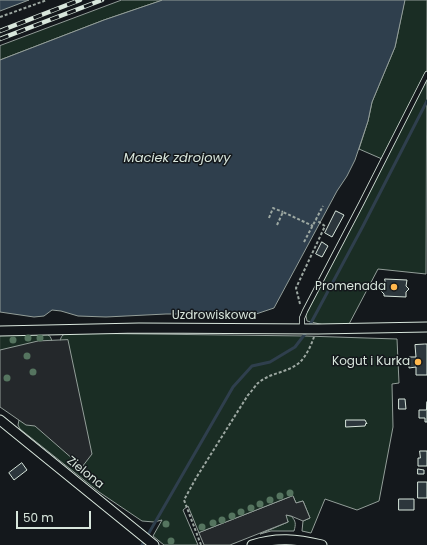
<!DOCTYPE html>
<html>
<head>
<meta charset="utf-8">
<style>
	body { margin:0 }
	#map { position:relative; width:427px; height:545px; overflow:hidden; background:#14181c; font-family:Poppins,sans-serif }
	canvas { display:block }
	.scale { position:absolute; left:16px; top:511px; width:75px; height:18px; box-sizing:border-box; border:2px solid #d8e6dc; border-top:0; padding-left:5px; font-size:12px; line-height:14px; white-space:nowrap; color:#d8e6dc; -webkit-text-stroke:3px #14181c; paint-order:stroke }
</style>
</head>
<body>
<div id="map">
<canvas width="427" height="545"></canvas>
<div class="scale">50 m</div>
</div>
<script>
const ctx = document.querySelector('canvas').getContext('2d');
ctx.lineJoin = 'round';
function paint(path, color) { ctx.fillStyle = color; ctx.fill(path, 'evenodd'); }
function trace(path, color, width, dash) { ctx.strokeStyle = color; ctx.lineWidth = width; ctx.lineCap = dash ? 'butt' : 'round'; ctx.setLineDash(dash || []); ctx.stroke(path); }
function label(font, color, halo, rows, align = 'center') {
  ctx.font = font + ' Poppins,sans-serif'; ctx.lineWidth = 3; ctx.setLineDash([]); ctx.textBaseline = 'middle'; ctx.strokeStyle = halo; ctx.fillStyle = color; for (const [text, x, y, turn = 0] of rows) {
    ctx.save(); ctx.translate(x, y); ctx.rotate((+turn || 0) * Math.PI / 180); ctx.textAlign = isNaN(turn) ? turn : align; if (halo) ctx.strokeText(text, 0, 0); ctx.fillText(text, 0, 0); ctx.restore();
  }
}
const green = new Path2D(`
	M122,0h41l-59,20 -104,40v-14z
	M405,0h22l-1,274 -48,-5 -30,57 -24,-1 -17,-4 -2,-10 77,-152 -23,-10 9,-28 4,-19 23,-55z
	M67,333l238,3 92,3 2,44 -7,1 1,43 -14,74 -22,9 -32,-11 -14,34 -9,-2 1,-10 7,-3 -7,-17 -7,2 -3,-7 -94,37 -11,-27 -5,4 15,35h-34l-11,-9 9,-16 -8,2 -12,-1 -43,-29 -79,-63 -2,-4 1,-5 41,-74c0,-6 0,-11 7,-13z
	M0,334h47c6,3 5,10 5,17l-52,8z
	M285,515l6,1c5,5 5,8 3,15h-23l-11,3 28,-12z`);
const parking = new Path2D(`
	M68,340l24,114 -10,13 -47,-41 -9,-1 -26,-18v-57l38,-9z
	M293,496l3,7 7,-2 7,17 -7,3 -12,-5 -5,-1 2,7 -58,23h-26l-5,-12z`);
const water = new Path2D(`
	M0,0h29l-29,11z
	M163,0h242l-10,47 -23,55 -4,19 -13,39 -8,16 -10,15 -63,117 -18,6h-90l-60,3 -28,-1 -17,-5 -9,-1 -8,6 -10,1 -34,-5v-252l104,-40z`);
const stream = new Path2D(`
	M142,545l91,-158 19,-21 18,-4 25,-15 10,-13 58,-108 64,-125`);
const building = new Path2D(`
	M336,211l8,4 -12,22 -7,-4z
	M322,242l6,4 -6,11 -6,-3z
	M385,279l22,1 -1,6 3,3 -3,3v5l-22,-1v-2l-4,-4v-4l5,-3z
	M425,344h2v31h-11v-8l-7,1v-11h7l-1,-12z
	M399,399h6l1,10h-7z
	M427,402v20h-2v-4h-6v-8h7z
	M346,420h19l2,4 -1,-1 -1,3 -19,1z
	M420,451h7v15h-9v-8h2z
	M22,463l5,7 -13,10 -5,-7z
	M418,469l6,1v4h-6z
	M418,482h9v16h-9z
	M399,499h15v11h-15z`);
const path = new Path2D(`
	M0,17l47,-17
	M269,218l4,-10 10,4
	M277,225l6,-13 30,14
	M304,242l19,-36
	M300,304l-4,-16 29,-62 -9,-6
	M201,545l-17,-45 12,-22 52,-83c4,-4 7,-9 10,-12 13,-11 30,-10 42,-21 7,-7 11,-17 14,-25`);
const service = new Path2D(`
	M302,328v-10l3,-7 56,-107 66,-130`);
const minor = new Path2D(`
	M0,331l139,-3 179,1 109,-2
	M0,420l154,125
	M252,545c24,-8 45,-6 70,0`);
const rail = new Path2D(`
	M0,31l80,-31
	M0,39l102,-39`);
const trees = [
	[28,338],
	[40,338],
	[13,340],
	[27,356],
	[33,372],
	[7,378],
	[290,493],
	[280,496],
	[270,500],
	[260,504],
	[251,508],
	[241,512],
	[232,516],
	[222,520],
	[213,523],
	[166,524],
	[202,527],
	[171,541]
];
const markers = [
	[394,287,4,"#ffb74d"],
	[418,362,4,"#ffb74d"]
];
const poiNames = [
	["Promenada",386,287],
	["Kogut i Kurka",410,362]
];
const streetNames = [
	["Uzdrowiskowa",214,316],
	["Zielona",85,473,39]
];
const waterNames = [
	["Maciek zdrojowy",177,159]
];
paint(green, '#1a2d24');
trace(green, '#939e99', 1);
paint(parking, '#24282b');
trace(parking, '#939e99', 1);
paint(water, '#2f3f4d');
trace(water, '#939e99', 1);
trace(stream, '#2f3f4d', 3);
paint(building, '#2c363c');
trace(building, '#d8e6dc', 1);
trace(service, '#d8e6dc', 6);
trace(minor, '#d8e6dc', 11);
trace(path, '#9da8a2', 2, [3, 2]);
trace(service, '#14181c', 4.5);
trace(minor, '#14181c', 9);
trace(rail, '#d8e6dc', 4.5);
trace(rail, '#14181c', 3, [9]);
ctx.fillStyle = '#55745f';
for (const [x, y] of trees) { ctx.beginPath(); ctx.arc(x, y, 3.5, 0, 2 * Math.PI); ctx.fill(); }
for (const [x, y, r, color] of markers) { const dot = new Path2D(); dot.arc(x, y, r, 0, 2 * Math.PI); ctx.fillStyle = color; ctx.fill(dot); trace(dot, '#14181c', 1.5); }
label('12px', '#d8e6dc', '#14181c', poiNames, 'right');
label('12px', '#d8e6dc', '#14181c', streetNames);
label('italic 13px', '#d8e6dc', '#14181c', waterNames);
</script>
</body>
</html>
